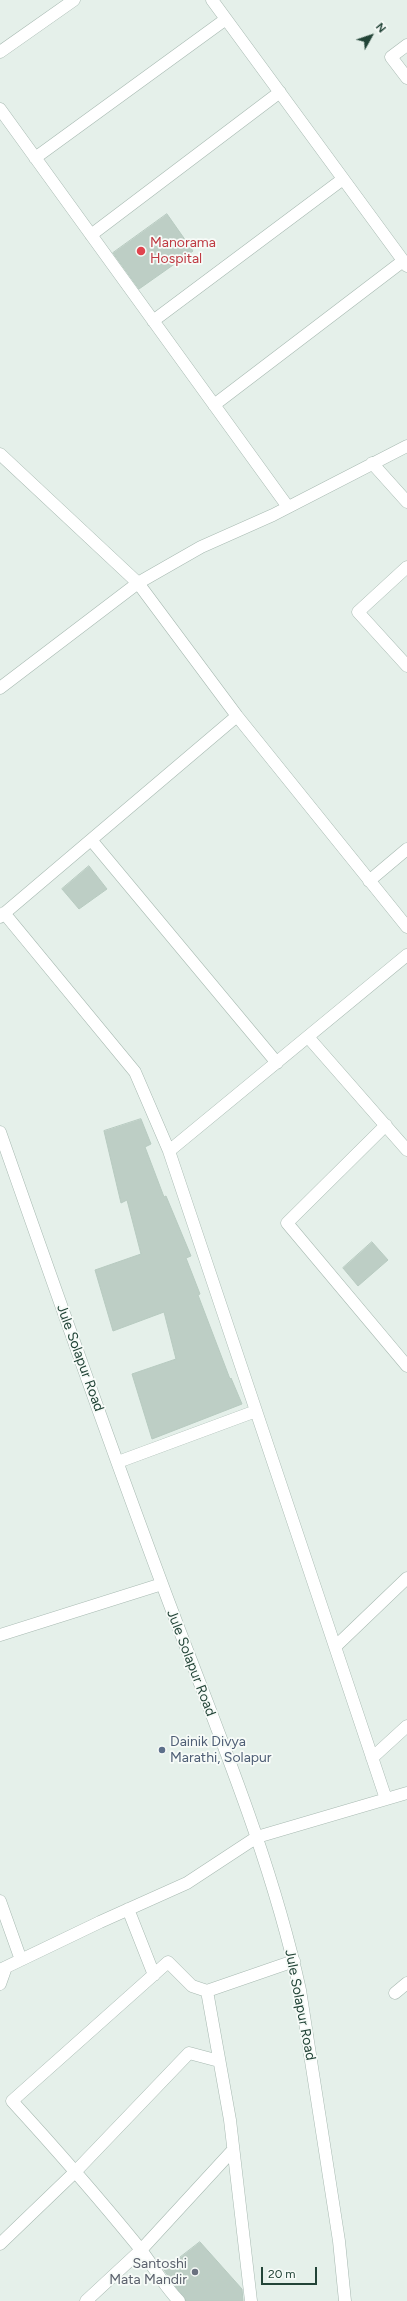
<!DOCTYPE html>
<html>
<head>
<meta charset="utf-8">
<style>
	body { margin:0 }
	#map { position:relative; width:407px; height:2301px; overflow:hidden; background:#e5f0ea; font-family:Figtree,sans-serif }
	canvas { display:block }
	.north { position:absolute; left:351px; top:16px; width:40px; height:40px; -webkit-text-stroke:3px #f7fbf8; paint-order:stroke; rotate:50deg; font-size:11px; font-weight:700; line-height:16px; text-align:center; color:#224437 }
	.north::after { content:''; display:block; margin:auto; width:14px; height:18px; background:#224437; clip-path:polygon(50% 0,100% 100%,50% 72%,0 100%) }
	.scale { position:absolute; left:261px; top:2267px; width:56px; height:18px; box-sizing:border-box; border:2px solid #224437; border-top:0; padding-left:5px; font-size:12px; line-height:14px; white-space:nowrap; color:#224437; -webkit-text-stroke:3px #f7fbf8; paint-order:stroke }
</style>
</head>
<body>
<div id="map">
<canvas width="407" height="2301"></canvas>
<div class="north">N</div>
<div class="scale">20 m</div>
</div>
<script>
const ctx = document.querySelector('canvas').getContext('2d');
ctx.lineJoin = 'round';
function paint(path, color) { ctx.fillStyle = color; ctx.fill(path, 'evenodd'); }
function trace(path, color, width, dash) { ctx.strokeStyle = color; ctx.lineWidth = width; ctx.lineCap = dash ? 'butt' : 'round'; ctx.setLineDash(dash || []); ctx.stroke(path); }
function label(font, color, halo, rows, align = 'center') {
  ctx.font = font + ' Figtree,sans-serif'; ctx.lineWidth = 3.5; ctx.setLineDash([]); ctx.textBaseline = 'middle'; ctx.strokeStyle = halo; ctx.fillStyle = color; for (const [text, x, y, turn = 0] of rows) {
    ctx.save(); ctx.translate(x, y); ctx.rotate((+turn || 0) * Math.PI / 180); ctx.textAlign = isNaN(turn) ? turn : align; if (halo) ctx.strokeText(text, 0, 0); ctx.fillText(text, 0, 0); ctx.restore();
  }
}
const building = new Path2D(`
	M167,214l26,37 -54,38 -26,-36z
	M89,866l18,23 -28,20 -17,-20z
	M141,1119l10,25 -6,3 19,50 2,-1 25,60 -5,2 14,36 -2,1 32,84 1,-1 11,26 -90,35 -20,-65 44,-15 -12,-47 -51,19 -18,-61 46,-16 -14,-54 -6,3 -17,-72z
	M372,1242l16,18 -30,26 -15,-18z
	M200,2242l42,47 1,12h-57l-22,-31z`);
const minor = new Path2D(`
	M212,0l195,266
	M407,45l-16,12 16,21
	M0,52l74,-52
	M0,109l288,398
	M35,158l191,-139
	M91,235l189,-143
	M153,321l190,-142
	M214,405l189,-144
	M0,454l138,129 99,133 170,211
	M372,463l35,39
	M407,567l-49,45 49,54
	M0,688l138,-105 63,-36 72,-32 134,-69
	M92,841l185,222
	M369,881l38,-32
	M4,913l131,159 34,79
	M0,917l237,-201
	M308,1037l99,113
	M386,1125l-99,98 120,143
	M0,1132c54,154 108,308 165,460 49,131 105,261 135,398l39,251 6,60
	M118,1462l138,-51
	M0,1635l162,-51
	M335,1647l72,-69
	M372,1758l35,-32
	M386,1799l-217,-648 238,-196
	M0,1901l21,59
	M128,1909l26,66
	M0,1970l100,-48 87,-39 70,-46 150,-44
	M0,1984l6,-17
	M395,1993l12,-10
	M0,2244l76,-73 113,-118 30,8
	M86,2301l55,-51 92,-100
	M179,2301c-17,-17 -27,-38 -42,-56 -40,-49 -82,-97 -125,-144l156,-139 24,24 15,5
	M251,2301l-21,-181 -23,-129 87,-30`);
const markers = [
	[141,251,5,"#e0444e"],
	[162,1750,4,"#5c6f8a"],
	[195,2272,4,"#6b7280"]
];
const healthNames = [
	["Manorama",150,243],
	["Hospital",150,259]
];
const streetNames = [
	["Jule Solapur Road",80,1358,70],
	["Jule Solapur Road",191,1663,69],
	["Jule Solapur Road",300,2005,79]
];
const serviceNames = [
	["Dainik Divya",170,1742],
	["Marathi, Solapur",170,1758]
];
const worshipNames = [
	["Santoshi",187,2264],
	["Mata Mandir",187,2280]
];
paint(building, '#bdcec5');
trace(building, '#b7cac0', 1);
trace(minor, '#a7b9b1', 13);
trace(minor, '#fff', 12);
for (const [x, y, r, color] of markers) { const dot = new Path2D(); dot.arc(x, y, r, 0, 2 * Math.PI); ctx.fillStyle = color; ctx.fill(dot); trace(dot, '#f7fbf8', 1.5); }
label('14px', '#be3a42', '#f7fbf8', healthNames, 'left');
label('14px', '#224437', '#f7fbf8', streetNames);
label('14px', '#4e5e75', '#f7fbf8', serviceNames, 'left');
label('14px', '#5b616d', '#f7fbf8', worshipNames, 'right');
</script>
</body>
</html>
